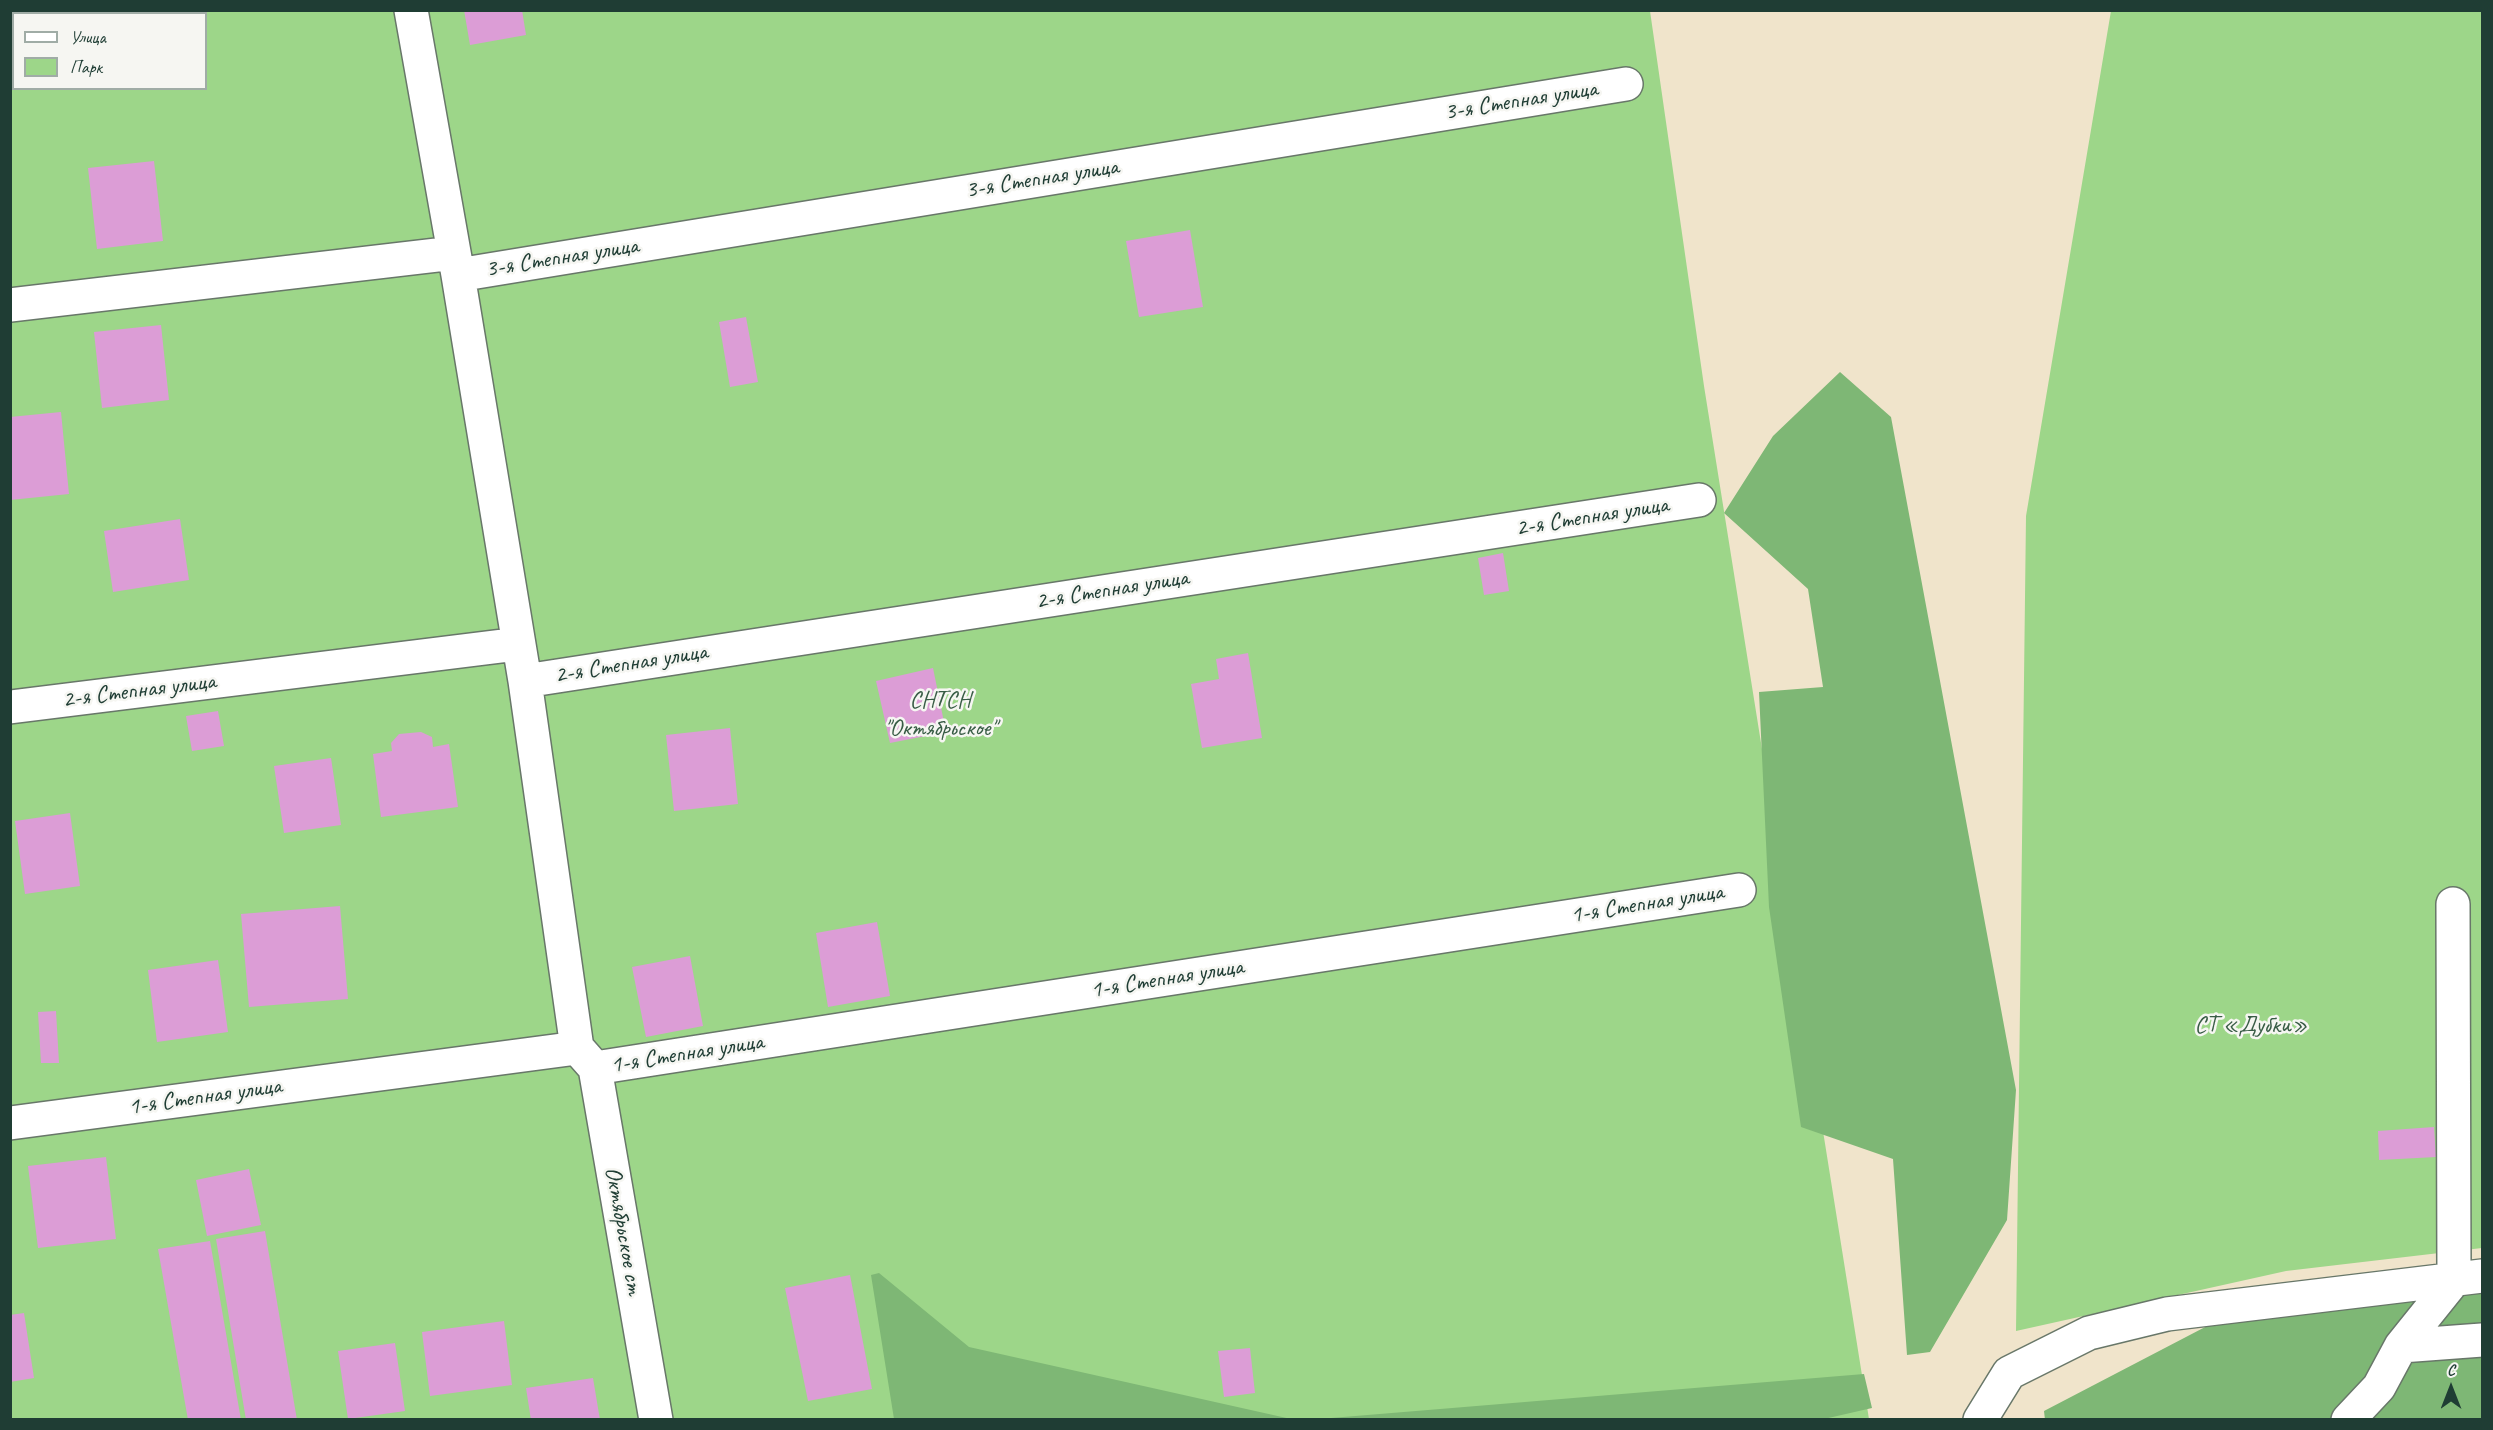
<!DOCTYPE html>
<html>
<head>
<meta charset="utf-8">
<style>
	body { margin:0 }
	#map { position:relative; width:2493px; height:1430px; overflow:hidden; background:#f0e4cb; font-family:Caveat,sans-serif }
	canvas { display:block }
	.frame { position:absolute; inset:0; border:12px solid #1f3d34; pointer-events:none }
	.legend { position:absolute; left:12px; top:12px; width:195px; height:78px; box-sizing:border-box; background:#f6f6f2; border:2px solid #a0aca6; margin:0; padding:8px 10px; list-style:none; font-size:18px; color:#1f3d34 }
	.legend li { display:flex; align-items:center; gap:12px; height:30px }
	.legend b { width:30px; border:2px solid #a0aca6 }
	.north { position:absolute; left:2421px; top:1358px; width:60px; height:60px; -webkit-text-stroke:4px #f6f6f2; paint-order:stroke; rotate:0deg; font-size:16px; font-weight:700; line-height:24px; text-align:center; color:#1f3d34 }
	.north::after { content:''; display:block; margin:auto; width:21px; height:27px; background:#1f3d34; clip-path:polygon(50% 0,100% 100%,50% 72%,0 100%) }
</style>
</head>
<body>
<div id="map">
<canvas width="2493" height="1430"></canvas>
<div class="frame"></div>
<ul class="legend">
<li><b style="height:8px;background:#fff"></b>Улица</li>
<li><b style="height:16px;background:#9dd689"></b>Парк</li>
</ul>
<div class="north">С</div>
</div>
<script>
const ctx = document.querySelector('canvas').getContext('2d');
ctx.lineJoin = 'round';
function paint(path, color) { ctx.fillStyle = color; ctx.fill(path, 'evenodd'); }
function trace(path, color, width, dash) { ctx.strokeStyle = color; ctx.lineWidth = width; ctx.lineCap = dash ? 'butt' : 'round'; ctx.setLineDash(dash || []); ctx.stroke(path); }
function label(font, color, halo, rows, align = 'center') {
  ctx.font = font + ' Caveat,sans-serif'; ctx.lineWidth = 5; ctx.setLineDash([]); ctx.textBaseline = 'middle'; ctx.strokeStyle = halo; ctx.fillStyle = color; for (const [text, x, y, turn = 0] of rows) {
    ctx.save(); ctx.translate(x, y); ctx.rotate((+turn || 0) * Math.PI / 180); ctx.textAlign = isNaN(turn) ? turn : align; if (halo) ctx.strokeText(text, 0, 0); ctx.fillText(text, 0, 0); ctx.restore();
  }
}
const green = new Path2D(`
	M10,11h1640l54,375 165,1033h-1858zM14,14h192v74h-192z
	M2111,11h371v1237l-196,23 -270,60 10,-815z`);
const forest = new Path2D(`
	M1840,372l51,45 125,673 -9,130 -77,132 -23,3 -14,-196 -92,-32 -32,-220 -10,-215 64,-5 -15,-98 -84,-76 49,-77z
	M879,1273l90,74 322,72h-397l-23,-144z
	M2482,1292v127l-437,1 -1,-9 165,-86z
	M1864,1374l8,34 -48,11h-505z`);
const building = new Path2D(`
	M464,10h58l4,25 -56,10z
	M154,161l9,80 -66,8 -9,-81z
	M1190,230l13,77 -64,10 -13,-76z
	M746,317l12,65 -28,5 -11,-65z
	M161,325l8,75 -67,8 -8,-76z
	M61,412l8,82 -59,6v-83z
	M180,519l9,61 -76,12 -9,-61z
	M1503,553l6,38 -25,4 -6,-37z
	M1248,653l14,85 -60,10 -11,-64 28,-5 -3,-20z
	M933,668l13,64 -56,11 -14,-62z
	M218,711l6,35 -32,5 -6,-35z
	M730,728l8,76 -64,7 -8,-76z
	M421,732l11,5 1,10 16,-3 9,63 -77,10 -8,-63 19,-3 -1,-8 8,-9z
	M331,758l10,67 -57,8 -10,-67z
	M70,813l10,73 -55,8 -10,-73z
	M340,906l8,93 -99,8 -8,-93z
	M877,922l13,74 -62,11 -12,-74z
	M690,956l13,70 -57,11 -14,-70z
	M218,960l10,72 -71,10 -9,-72z
	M56,1011l3,52h-18l-3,-51z
	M2434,1127l2,30 -57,3 -1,-29z
	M106,1157l10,82 -78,9 -10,-82z
	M249,1169l12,56 -54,11 -11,-56z
	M265,1231l32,189h-51l-30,-181z
	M210,1241l31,179h-53l-30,-171z
	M850,1275l22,114 -64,12 -23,-113z
	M24,1313l10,65 -24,4v-67z
	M504,1321l8,64 -82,11 -8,-64z
	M395,1343l10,68 -57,8 -10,-68z
	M1250,1348l5,45 -31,4 -6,-46z
	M593,1378l7,42h-69l-5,-32z`);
const street = new Path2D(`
	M411,10l47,265 67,406 52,367
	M458,275l1168,-191
	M10,305l444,-52
	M525,681l1174,-181
	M10,707l508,-63
	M580,1051l15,17 61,352
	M595,1068l1144,-178
	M10,1123l567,-75
	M2401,1346l81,-6
	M1980,1420l29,-47 80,-40 78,-19 315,-38
	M2348,1420l31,-33 22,-41 53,-66 -1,-376`);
const streetNames = [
	["3-я Степная улица",1521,101,-9],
	["3-я Степная улица",1042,179,-9],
	["3-я Степная улица",562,258,-9],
	["2-я Степная улица",1592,517,-9],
	["2-я Степная улица",1112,590,-9],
	["2-я Степная улица",631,664,-9],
	["2-я Степная улица",139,691,-7],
	["1-я Степная улица",1647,904,-9],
	["1-я Степная улица",1167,979,-9],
	["1-я Степная улица",687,1054,-9],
	["1-я Степная улица",205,1097,-8],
	["Октябрьское ст",623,1231,80]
];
const parkNames = [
	["СНТСН",940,701],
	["\"Октябрьское\"",940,729],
	["СТ «Дубки»",2251,1026]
];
paint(green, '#9dd689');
paint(forest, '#7eb775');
paint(building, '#dc9dd6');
trace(street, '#687769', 36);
trace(street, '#fff', 33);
label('24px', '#1f3d34', '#f6f6f2', streetNames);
label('24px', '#385c45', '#f6f6f2', parkNames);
</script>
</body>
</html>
